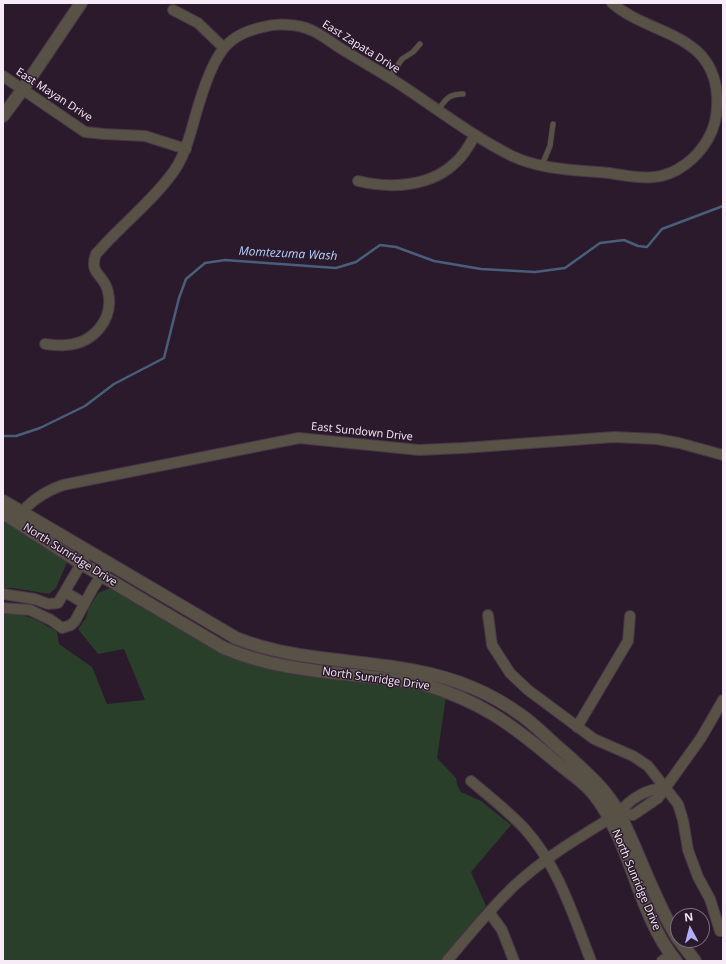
<!DOCTYPE html>
<html>
<head>
<meta charset="utf-8">
<style>
	body { margin:0 }
	#map { position:relative; width:726px; height:964px; overflow:hidden; background:#2b1a2c; font-family:"Open Sans",sans-serif }
	canvas { display:block }
	.frame { position:absolute; inset:0; border:4px solid #f7ebf7; pointer-events:none }
	.north { position:absolute; left:670px; top:908px; width:40px; height:40px; box-sizing:border-box; background:#2b1a2c; border:1px solid #7d6e7d; border-radius:50%; rotate:353deg; font-size:11px; font-weight:700; line-height:16px; text-align:center; color:#f7ebf7 }
	.north::after { content:''; display:block; margin:auto; width:14px; height:18px; background:#b0aefa; clip-path:polygon(50% 0,100% 100%,50% 72%,0 100%) }
</style>
</head>
<body>
<div id="map">
<canvas width="726" height="964"></canvas>
<div class="frame"></div>
<div class="north">N</div>
</div>
<script>
const ctx = document.querySelector('canvas').getContext('2d');
ctx.lineJoin = 'round';
function paint(path, color) { ctx.fillStyle = color; ctx.fill(path, 'evenodd'); }
function trace(path, color, width, dash) { ctx.strokeStyle = color; ctx.lineWidth = width; ctx.lineCap = dash ? 'butt' : 'round'; ctx.setLineDash(dash || []); ctx.stroke(path); }
function label(font, color, halo, rows, align = 'center') {
  ctx.font = font + ' "Open Sans",sans-serif'; ctx.lineWidth = 3; ctx.setLineDash([]); ctx.textBaseline = 'middle'; ctx.strokeStyle = halo; ctx.fillStyle = color; for (const [text, x, y, turn = 0] of rows) {
    ctx.save(); ctx.translate(x, y); ctx.rotate((+turn || 0) * Math.PI / 180); ctx.textAlign = isNaN(turn) ? turn : align; if (halo) ctx.strokeText(text, 0, 0); ctx.fillText(text, 0, 0); ctx.restore();
  }
}
const green = new Path2D(`
	M3,521l65,39 -12,28 -7,6 -36,-6h-10z
	M112,585l104,63 197,39 33,9 -9,62 19,20 1,7 4,7 20,9 30,24 -40,47 15,34 -46,55h-437v-348c21,-1 38,8 54,19l2,12 33,23 15,37 38,-4 -21,-51 -26,5 -20,-25 8,-11 2,-8 10,-17 12,-5z`);
const stream = new Path2D(`
	M3,436h13l24,-8 45,-22 29,-22 50,-26 15,-60 7,-19 19,-16 20,-3 111,8 20,-6 24,-17 16,2 38,14 47,8 54,3 30,-4 35,-25 24,-3 14,6 9,1 15,-18 61,-23`);
const service = new Path2D(`
	M389,78l13,-19 11,-7 7,-8
	M438,110c8,-11 11,-16 25,-16
	M542,165l8,-19 3,-22`);
const minor = new Path2D(`
	M173,10l25,13 26,25
	M3,76l82,56 19,2 41,2 41,13
	M358,181c33,8 74,6 99,-20 8,-7 13,-17 18,-26
	M45,344c7,1 14,2 21,1 28,-2 48,-26 42,-53 -3,-18 -20,-17 -12,-38 25,-29 56,-52 78,-83 8,-11 12,-23 16,-36 7,-25 18,-68 34,-87 9,-11 25,-18 39,-21 14,-4 35,-3 48,3 12,5 23,15 34,21 19,12 40,23 59,36 36,24 70,50 108,69 29,14 66,14 97,17 15,2 30,6 45,4 23,-2 43,-19 54,-38 8,-14 10,-27 9,-43 -4,-64 -67,-60 -105,-93
	M16,518c14,-16 27,-26 47,-33l236,-47 120,12 44,-2 151,-11 43,2 22,4 44,12
	M65,592l19,11
	M3,594l32,5 13,5 10,-1 30,-51
	M3,608l27,2 21,10 11,8 9,-3 4,-4 18,-33 16,-24
	M488,615l4,30 18,28 18,17 66,49 39,17 15,10 30,38 5,16 5,30 10,27 12,22 10,32
	M577,727l51,-86 2,-25
	M471,781c18,15 37,30 53,47 34,37 49,87 67,133
	M619,813l14,2 25,-17 43,-60 22,-38
	M489,912l13,18 12,31
	M447,961c22,-26 43,-52 67,-75 31,-29 69,-51 105,-73 11,-14 27,-24 45,-25
	M662,961l9,-6`);
const tertiary = new Path2D(`
	M3,116l20,-27 58,-86
	M3,501l233,137c57,23 120,21 181,33 37,7 74,22 104,44 16,11 29,26 44,38 20,18 41,36 54,60 21,41 35,87 59,126
	M3,513l79,51 142,84c62,27 133,24 199,36 57,17 87,39 132,77 12,10 25,18 35,29 13,14 22,33 30,50 17,39 28,87 56,121
	M679,940l16,21`);
const streetNames = [
	["East Zapata Drive",361,47,32],
	["East Mayan Drive",54,95,33],
	["East Sundown Drive",362,432,6],
	["North Sunridge Drive",70,555,32],
	["North Sunridge Drive",376,679,8],
	["North Sunridge Drive",636,880,67]
];
const waterNames = [
	["Momtezuma Wash",288,254,3]
];
paint(green, '#293f2a');
trace(stream, '#495e7b', 2.5);
trace(service, '#483748', 6);
trace(minor, '#483748', 12);
trace(tertiary, '#483748', 14);
trace(service, '#575146', 5);
trace(minor, '#575146', 10);
trace(tertiary, '#575146', 12);
label('11px', '#f7ebf7', '#2b1a2c', streetNames);
label('italic 12px', '#b4d2fd', '#2b1a2c', waterNames);
</script>
</body>
</html>
